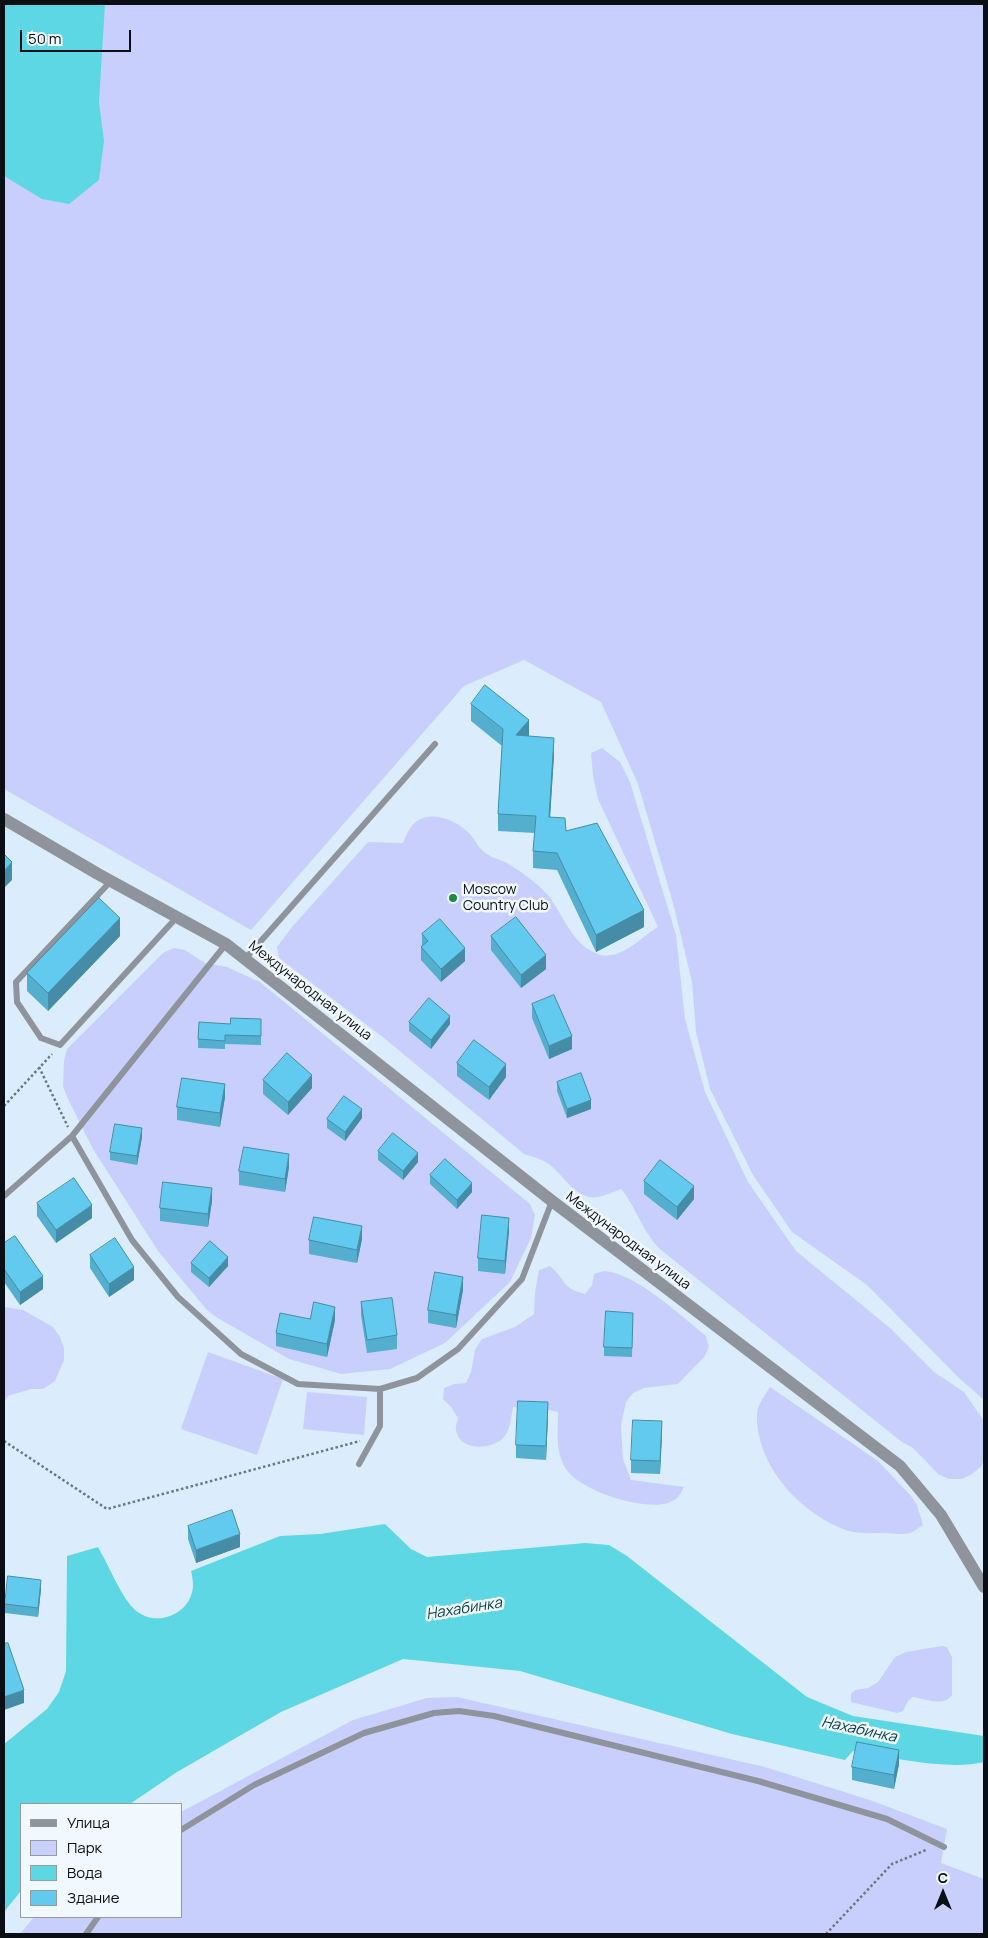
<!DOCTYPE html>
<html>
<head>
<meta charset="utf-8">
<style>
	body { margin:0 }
	#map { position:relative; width:988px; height:1938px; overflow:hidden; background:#dbedfc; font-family:Manrope,sans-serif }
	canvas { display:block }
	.frame { position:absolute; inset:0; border:5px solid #090f14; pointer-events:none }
	.legend { position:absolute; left:20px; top:1803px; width:162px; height:115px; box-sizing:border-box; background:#f1f9ff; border:1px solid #949ba1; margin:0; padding:6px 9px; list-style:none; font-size:15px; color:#090f14 }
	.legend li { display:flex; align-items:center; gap:10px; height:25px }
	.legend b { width:25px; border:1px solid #949ba1 }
	.north { position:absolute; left:918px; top:1868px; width:50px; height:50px; -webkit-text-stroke:4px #f1f9ff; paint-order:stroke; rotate:0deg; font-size:14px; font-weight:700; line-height:20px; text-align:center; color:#090f14 }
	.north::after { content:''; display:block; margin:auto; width:18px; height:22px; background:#090f14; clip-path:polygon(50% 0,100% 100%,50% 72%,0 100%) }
	.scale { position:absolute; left:20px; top:30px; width:111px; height:22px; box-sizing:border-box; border:2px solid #090f14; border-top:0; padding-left:6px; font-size:15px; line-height:18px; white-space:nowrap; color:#090f14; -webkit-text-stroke:4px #f1f9ff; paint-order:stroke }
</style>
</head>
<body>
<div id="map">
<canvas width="988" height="1938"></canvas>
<div class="frame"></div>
<ul class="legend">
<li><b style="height:6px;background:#8f939b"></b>Улица</li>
<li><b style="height:14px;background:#c9cffd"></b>Парк</li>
<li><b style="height:14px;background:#5ed7e4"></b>Вода</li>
<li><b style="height:14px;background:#62caee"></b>Здание</li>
</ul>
<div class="north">С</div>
<div class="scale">50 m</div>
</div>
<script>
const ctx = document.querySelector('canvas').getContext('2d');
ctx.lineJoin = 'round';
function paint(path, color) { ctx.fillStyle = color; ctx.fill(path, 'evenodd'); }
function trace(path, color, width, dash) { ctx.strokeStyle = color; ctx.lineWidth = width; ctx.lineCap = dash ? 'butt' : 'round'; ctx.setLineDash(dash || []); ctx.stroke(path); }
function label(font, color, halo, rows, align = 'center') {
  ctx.font = font + ' Manrope,sans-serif'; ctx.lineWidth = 5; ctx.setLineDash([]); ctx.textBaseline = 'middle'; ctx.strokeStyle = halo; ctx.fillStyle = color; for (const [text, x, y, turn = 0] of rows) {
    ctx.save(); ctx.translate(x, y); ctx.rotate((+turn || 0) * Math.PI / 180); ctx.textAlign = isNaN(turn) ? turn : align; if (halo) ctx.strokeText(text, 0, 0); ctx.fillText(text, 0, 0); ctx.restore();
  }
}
const green = new Path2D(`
	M4,4h980v1396l-25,-22 -92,-93 -75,-53 -39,-57 -43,-86 -14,-57 -4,-50 -19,-79 -35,-119 -37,-82 -77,-42 -60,26 -213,244 -247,-141z
	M602,748l18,14 10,20 46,153 9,84 20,73 43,90 48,69 94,77 44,44 30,20 20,29v34l-2,11 -10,8 -10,5h-13l-11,-5 -25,-26 -11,-6 -241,-192c-19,-18 -24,-42 -40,-61 -8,3 -16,7 -23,8 -21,4 -34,-21 -48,-32 -7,-6 -17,-8 -26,-11l-140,-116 -105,-80 -2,-11 15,-20 76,-85 35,1c3,-7 7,-18 14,-22 17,-11 40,0 52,12 5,5 8,13 14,18 6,6 16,8 24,12 13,8 29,19 39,30 17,19 25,52 52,61 22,8 43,-17 60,-27l-60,-128 -5,-23 -2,-23z
	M174,948l11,2 20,13 22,4 33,15 270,222 5,11 -4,23 -21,44 -65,61 -55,26 -49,5 -52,-15 -73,-42 -9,-7 -49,-59 -65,-102 -26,-52 -4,-11 1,-25 3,-12 96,-96z
	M550,1266c16,13 11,22 35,28l7,-9 2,-11c3,-1 8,-3 11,-3 32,3 76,45 101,65l3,11 -5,10 -26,27 -34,4 -11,5 -7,9 -5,23 2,34 8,21 53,7c-4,8 -7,13 -16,16 -24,8 -88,-12 -102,-34 -11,-17 -8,-37 -8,-57l-22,-5h-23c-2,10 -2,21 -9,30 -11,13 -45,15 -48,-7 -1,-3 1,-8 2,-12l-7,-11 -8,-8 1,-11 10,-4 12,-1 5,-11 4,-22 7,-11 33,-12 19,-13 1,-22 4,-22z
	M4,1307l19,3 30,17 7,10 4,11v12l-9,21 -12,8h-12l-23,7 -4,6z
	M208,1352l75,27 -26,76 -76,-26z
	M770,1387l108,74 33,35 6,9 6,20c-4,2 -9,7 -13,8 -7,2 -19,0 -27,0 -11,0 -23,1 -34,-2 -47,-15 -94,-66 -92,-117 0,-9 9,-20 13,-27z
	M307,1392l60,5 -3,38 -61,-6z
	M942,1646l5,1 5,10v38c-8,12 -26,4 -39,2l-5,4 -5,10 -6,2 -46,-11v-8l4,-4 13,-2 10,-6 17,-25 11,-5z
	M457,1697l308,70 105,33 77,29 -6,34 43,16v55h-964l14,-17h147v-105l172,-92 74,-22z`);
const water = new Path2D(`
	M4,4h101l-6,98 5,39 -5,39 -30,24 -27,-5 -38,-23z
	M385,1524l26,25 16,8 158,-14 24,2 18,11 180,141 46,19 131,20v26c-34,9 -95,-5 -131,-11l-8,9 -113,-26 -212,-63 -117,-12 -122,53 -104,60 -47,32h-109v87l-17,21v-168l43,-35 12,-17 7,-21 1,-115 31,-9c10,17 22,47 35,61 20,21 58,8 60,-22 0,-5 -1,-11 -2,-15l89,-35 40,-2z`);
const path = new Path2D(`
	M39,1067l29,60
	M4,1106l48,-52
	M4,1441l103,68 253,-68
	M826,1934l66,-70 34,-14`);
const service = new Path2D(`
	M111,881l-95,101 1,20 24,36 19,7 117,-128
	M245,959l190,-215
	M72,1136l60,104 46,57 63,57 57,30 82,5 37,-11 41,-29 64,-70 30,-78
	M4,1196l68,-60 154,-192
	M359,1464l21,-38v-37
	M181,1830l73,-45 110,-52 70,-20 25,-2 35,5 264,65 129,38 57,28
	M86,1934l12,-17`);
const minor = new Path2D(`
	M4,819l94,55 128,70 326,257 348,265 41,49 43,72`);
const wall = new Path2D(`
	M471,704l58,32 25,19 -4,62 16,14 78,96 -48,25 -39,-82 -24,-2v-17l2,-18 -37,-2v-17l4,-68 -31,-25z
	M422,934l43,27 -24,21 -20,-22v-13l1,-2z
	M120,936l-72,75 -21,-20v-18z
	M491,936l55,33 -25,19 -30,-38z
	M532,1004l40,45 -23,10 -17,-41z
	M409,1022l41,2 -19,25 -22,-18z
	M230,1024l31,4v17l-36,-1v5l-27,-1v-9z
	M457,1063l49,14 -17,23 -32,-24z
	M263,1080l49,8 -24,27 -25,-21z
	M557,1082l34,27 -24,9 -10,-27z
	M225,1097l-5,30 -43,-7v-13z
	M362,1118l-17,23 -18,-13v-9z
	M142,1137l-5,28 -27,-5v-8z
	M378,1151l40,11 -15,18 -25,-20z
	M289,1167l-4,25 -46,-7v-14z
	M430,1175l42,17 -15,17 -27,-25z
	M644,1181l50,18 -17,21 -33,-26z
	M212,1201l-4,26 -48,-6v-13z
	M37,1203l55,15 -36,25 -19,-27z
	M509,1231l-4,43 -27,-3v-13z
	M362,1239l-5,24 -48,-9v-14z
	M4,1243l39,46 -23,16 -16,-23z
	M90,1255l44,25 -25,17 -19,-29z
	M191,1263l37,3 -19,21 -18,-15z
	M463,1290l-7,38 -28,-5v-13z
	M361,1302l36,33v14l-30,4 -6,-38z
	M633,1313l-1,44 -28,-1v-9z
	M310,1319l25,1 -8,37 -51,-11v-13z
	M548,1416l-2,44 -30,-2v-13z
	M662,1434l-2,40 -29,-1v-13z
	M188,1526l52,21 -44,16 -8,-24z
	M41,1589l-3,28 -33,-4v-9z
	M899,1764l-5,25 -42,-9v-13z`);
const shadedWall = new Path2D(`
	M529,720v17l-13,-2z
	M554,738v17l-5,79v-17z
	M12,862v18l-8,8v-17z
	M644,910v17l-48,25v-17z
	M120,918v18l-72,75v-18z
	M465,948v13l-24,21v-13z
	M546,955v14l-25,19v-13z
	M450,1016v8l-19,25v-9z
	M572,1036v13l-23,10v-13z
	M506,1064v13l-17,23v-13z
	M312,1075v13l-24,27v-13z
	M225,1084v13l-5,30v-14z
	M591,1100v9l-24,9v-9z
	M362,1109v9l-17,23v-9z
	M142,1128v9l-5,28v-9z
	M418,1153v9l-15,18v-9z
	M289,1154v13l-4,25v-13z
	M472,1183v9l-15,17v-9z
	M694,1186v13l-17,21v-13z
	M212,1188v13l-4,26v-13z
	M92,1205v13l-36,25v-13z
	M509,1218v13l-4,43v-13z
	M362,1226v13l-5,24v-13z
	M228,1257v9l-19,21v-9z
	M134,1267v13l-25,17v-13z
	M43,1276v13l-23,16v-13z
	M463,1277v13l-7,38v-13z
	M335,1307v13l-8,37v-13z
	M548,1402v14l-2,44v-14z
	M662,1421v13l-2,40v-13z
	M240,1534v13l-44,16v-13z
	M41,1580v9l-3,28v-9z
	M24,1690v13l-20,7v-13z
	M899,1750v14l-5,25v-14z`);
const building = new Path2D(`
	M485,685l44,35 -13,15 38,3 -5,79 16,1 1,13 31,-8 47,87 -48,25 -39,-82 -24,-2 3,-35 -38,-2 5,-85 -32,-25z
	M4,854l8,8 -8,9z
	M99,898l21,20 -72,75 -21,-20z
	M516,917l30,38 -25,20 -30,-39z
	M440,919l25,29 -24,21 -20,-22 7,-6 -6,-7z
	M554,995l18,41 -23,10 -17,-42z
	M429,998l21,18 -19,24 -22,-18z
	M231,1018l30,1v17l-36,-1v6l-27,-2 1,-17 31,2z
	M474,1040l32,24 -17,23 -32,-24z
	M287,1053l25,22 -24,27 -25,-22z
	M581,1073l10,27 -24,9 -10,-27z
	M182,1078l43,6 -5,29 -43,-6z
	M344,1096l18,13 -17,23 -18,-13z
	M115,1124l27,4 -5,28 -27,-4z
	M393,1133l25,20 -15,18 -25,-20z
	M244,1147l45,7 -4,25 -46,-8z
	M445,1159l27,24 -15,17 -27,-25z
	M660,1160l34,26 -17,21 -33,-26z
	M74,1178l18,27 -36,25 -19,-27z
	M163,1182l49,6 -4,26 -48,-6z
	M482,1215l27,3 -4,43 -27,-3z
	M314,1217l48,9 -5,24 -48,-10z
	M15,1236l28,40 -23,16 -16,-23v-26z
	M115,1238l19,29 -25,17 -19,-29z
	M210,1241l18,16 -19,21 -18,-15z
	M435,1272l28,5 -7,38 -28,-5z
	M392,1298l5,37 -30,5 -6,-38z
	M314,1302l21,5 -8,37 -51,-11 4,-20 30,6z
	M606,1311l27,2 -1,35 -28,-1z
	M518,1401l30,1 -2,44 -30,-1z
	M633,1420l29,1 -2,40 -29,-1z
	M232,1510l8,24 -44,16 -8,-24z
	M8,1576l33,4 -3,28 -33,-4z
	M8,1643l16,47 -20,7v-53z
	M857,1742l42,8 -5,25 -42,-8z`);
const markers = [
	[453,898,5,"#1d8b42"]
];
const poiNames = [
	["Moscow",463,890],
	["Country Club",463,906]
];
const streetNames = [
	["Международная улица",310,991,38],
	["Международная улица",628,1241,37]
];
const waterNames = [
	["Нахабинка",464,1609,-9],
	["Нахабинка",859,1730,12]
];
paint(green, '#c9cffd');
paint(water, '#5ed7e4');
trace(path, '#6b7780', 2.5, [2.5, 2.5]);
trace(service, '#8f939b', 6);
trace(minor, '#8f939b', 12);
paint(wall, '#54aecd');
paint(shadedWall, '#458da7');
paint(building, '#62caee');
trace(building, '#458da7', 1);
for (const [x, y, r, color] of markers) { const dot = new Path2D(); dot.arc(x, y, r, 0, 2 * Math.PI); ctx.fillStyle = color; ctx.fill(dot); trace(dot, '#f1f9ff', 2); }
label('14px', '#090f14', '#f1f9ff', poiNames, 'left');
label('14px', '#090f14', '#f1f9ff', streetNames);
label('italic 15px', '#043f45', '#f1f9ff', waterNames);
</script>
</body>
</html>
